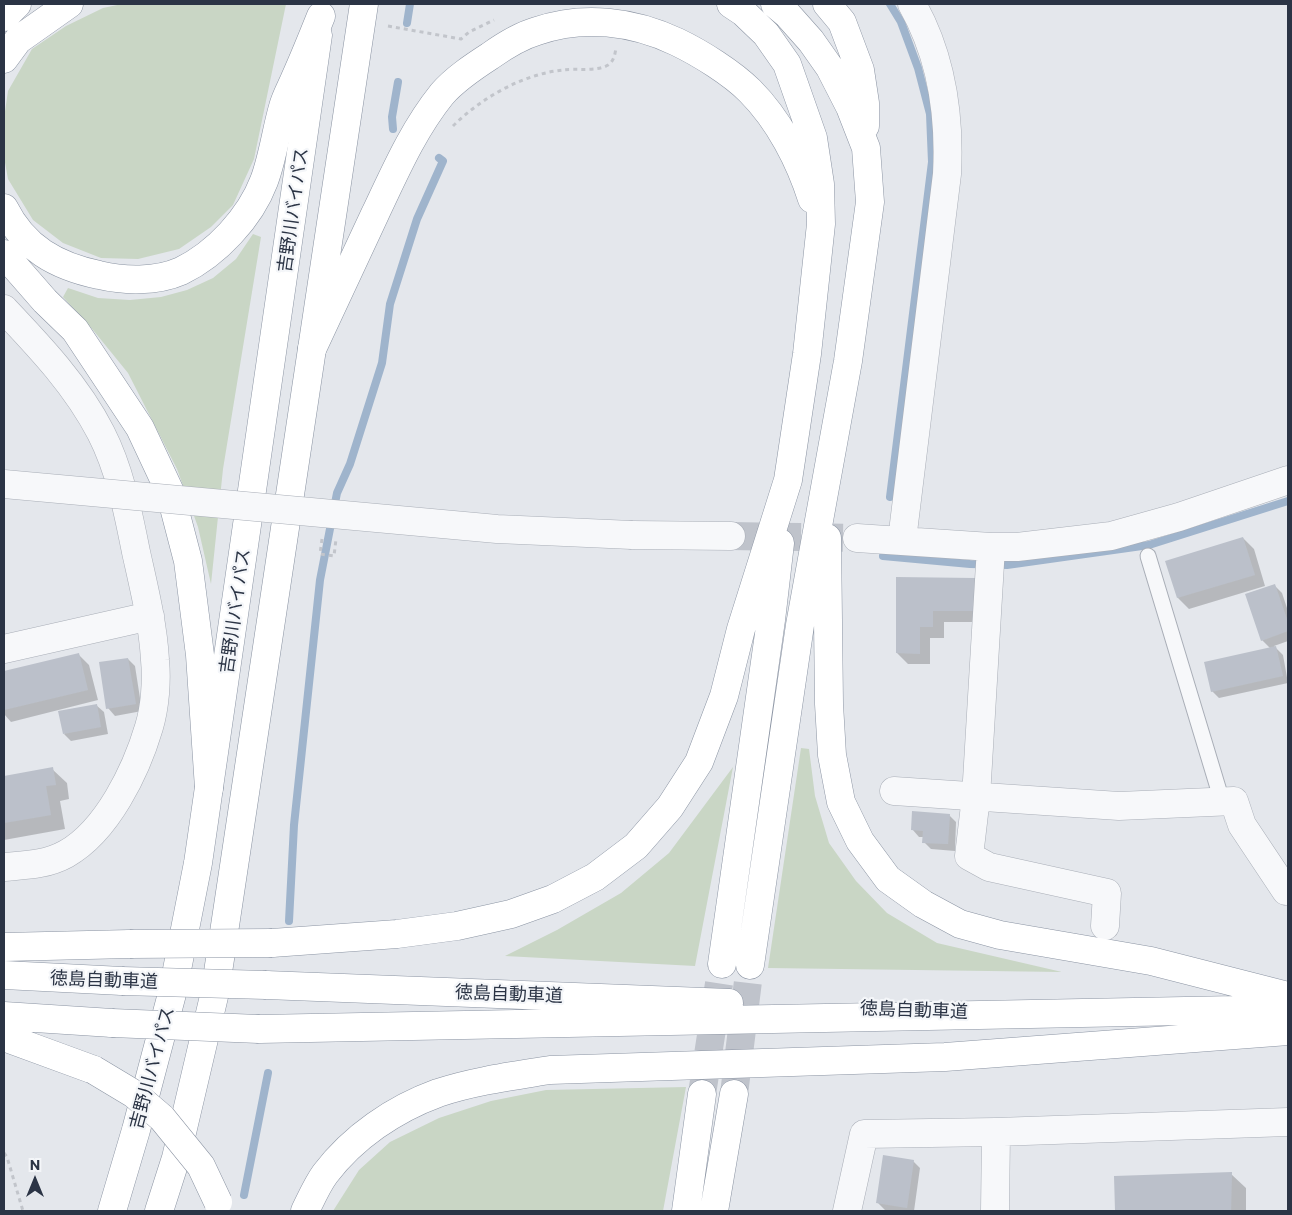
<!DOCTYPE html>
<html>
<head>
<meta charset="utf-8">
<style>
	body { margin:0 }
	#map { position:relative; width:1292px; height:1215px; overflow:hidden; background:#e4e7ec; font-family:Commissioner,sans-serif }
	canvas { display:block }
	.frame { position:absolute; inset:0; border:5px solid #2b3445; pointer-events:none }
	.north { position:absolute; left:10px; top:1155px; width:50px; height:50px; -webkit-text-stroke:4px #f4f6f9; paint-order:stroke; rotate:0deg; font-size:14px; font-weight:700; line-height:20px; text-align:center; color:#2b3445 }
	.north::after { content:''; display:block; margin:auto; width:18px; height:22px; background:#2b3445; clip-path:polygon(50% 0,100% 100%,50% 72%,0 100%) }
</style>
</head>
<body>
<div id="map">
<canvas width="1292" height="1215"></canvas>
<div class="frame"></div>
<div class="north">N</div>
</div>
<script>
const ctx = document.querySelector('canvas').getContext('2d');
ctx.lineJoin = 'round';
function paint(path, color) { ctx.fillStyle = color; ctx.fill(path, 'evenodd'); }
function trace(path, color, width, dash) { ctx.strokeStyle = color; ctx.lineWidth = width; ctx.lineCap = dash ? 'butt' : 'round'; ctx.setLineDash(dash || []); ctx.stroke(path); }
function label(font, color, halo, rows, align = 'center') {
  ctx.font = font + ' Commissioner,"Noto Sans JP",sans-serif'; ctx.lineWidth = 4.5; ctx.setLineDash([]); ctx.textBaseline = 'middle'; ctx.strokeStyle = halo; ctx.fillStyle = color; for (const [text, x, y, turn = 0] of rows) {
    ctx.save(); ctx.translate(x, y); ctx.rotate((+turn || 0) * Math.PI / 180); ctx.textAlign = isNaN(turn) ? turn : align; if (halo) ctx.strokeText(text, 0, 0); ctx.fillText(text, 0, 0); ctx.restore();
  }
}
const green = new Path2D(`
	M122,4h164l-32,155 -21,46 -22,22 -32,22 -41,10 -37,-1 -38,-15 -30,-23 -25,-41 -4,-22v-39l4,-27 24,-42 34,-23 37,-18z
	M253,234l8,3 -38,232 -12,115 -13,-57 -21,-58 -23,-45 -26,-51 -35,-43 -30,-33 5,-9 30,10 32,2 31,-3 26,-7 26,-12 23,-19z
	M801,748l8,1 6,47 14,47 27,38 31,32 50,30 125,29 -294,-4z
	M733,767l-38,199 -190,-10 52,-26 64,-37 48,-40z
	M686,1087l-23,124h-330l26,-41 31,-28 49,-24 52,-17 55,-11z`);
const shadow = new Path2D(`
	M1243,538l11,11 11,37 -76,23 -11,-11 -11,-36z
	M897,579h77l11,11v32h-41v16h-14v26h-22l-11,-11z
	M1274,585l8,8 6,18v30l-14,5 9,9 5,28 -69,15 -7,-7 59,-42 -9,-9z
	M78,654l11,11 9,35 -87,22 -7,-8v-41z
	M128,659l7,7 7,45 -27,5 -7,-8z
	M96,705l8,7 4,22 -37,7 -7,-7z
	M52,769l15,14 2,16 -9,2 5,28 -61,11v-63z
	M949,815l7,7 -1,29 -24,-2 -7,-7v-5h-5l-7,-8z
	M913,1161l7,7 -6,43 -29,-1 -7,-7z
	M1231,1174l15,14v23h-130l-1,-34z`);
const stream = new Path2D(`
	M890,4l11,18 17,46 12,46 2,48 -42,335
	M407,23l3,-19
	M393,129l-1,-12 6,-35
	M884,550l-1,6 87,8 37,1 142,-20 139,-44
	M289,921l5,-96 26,-245 17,-87 13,-29 32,-101 8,-59 27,-85 26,-58 -4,-3
	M244,1195l24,-122`);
const building = new Path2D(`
	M1243,537l12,38 -78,23 -12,-37z
	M896,577l79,1v33h-42v16h-13v27l-24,-1z
	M1275,584l13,38v9l-27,10 -16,-47z
	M1276,646l7,30 -72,16 -7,-30z
	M79,653l9,37 -84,20v-39z
	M128,658l8,46 -30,5 -7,-47z
	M97,704l4,23 -38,7 -5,-23z
	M53,767l3,18 -10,1 5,29 -47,8v-47z
	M912,811l38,3 -2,30 -26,-1 1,-12 -12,-1z
	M883,1155l31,5 -7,48 -31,-5z
	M1232,1172l-1,39h-116l-1,-35z`);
const minorTunnel = new Path2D(`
	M731,536l126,2`);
const motorwayTunnel = new Path2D(`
	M702,1094l20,-130
	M734,1094l16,-129`);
const path = new Path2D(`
	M388,26l73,13 8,-7 25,-12
	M453,126c28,-28 70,-52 110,-56 13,-2 34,2 45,-5 6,-4 7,-11 8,-17
	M322,539l-2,15 14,2 2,-17
	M4,1153l3,4 16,54`);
const service = new Path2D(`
	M1148,556l74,245`);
const minor = new Path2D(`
	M4,309c36,38 73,77 97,124 19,37 27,79 35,119 8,36 17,72 19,108 2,21 0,47 -6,67 -13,44 -42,104 -83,127 -20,11 -40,11 -62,13
	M632,535l99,1
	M857,538l134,9h26l94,-11 68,-19 109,-37
	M902,540l45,-366c3,-58 -6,-119 -35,-170
	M991,547l-15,250 -7,59 20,11 118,26 -2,33
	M4,649l146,-33
	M894,791l225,15 115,-5 8,24 44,66 2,-1
	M847,1211l17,-77 132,-2 292,-10
	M995,1211l1,-79`);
const trunk = new Path2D(`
	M112,1211l24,-81 37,-140 25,-127 120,-828
	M159,1211l17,-53 39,-166 149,-988`);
const motorway = new Path2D(`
	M827,4l15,18 18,48 5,33v23
	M4,17l13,-13
	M4,59l14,-19 51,-36
	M4,208c20,40 52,58 95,67 25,6 57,7 82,-4 35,-17 69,-53 83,-90 9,-24 12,-50 19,-74 3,-11 9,-21 13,-31 9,-20 17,-40 25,-60
	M4,254l41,47 30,29 65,98 30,64 18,69 12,94 9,133
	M312,349c21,-45 42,-90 63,-135 20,-42 38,-84 67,-120 13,-15 31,-27 48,-38 14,-10 30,-20 47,-25 46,-16 96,-10 140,11 23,11 55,31 73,49 29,29 50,70 62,108
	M827,538l2,166 3,51 9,47 19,39 28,38 35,25 37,20 40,11 151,26 137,35
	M272,943l125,-9 60,-8 54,-12 42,-15 42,-22 41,-31 34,-39 29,-45 25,-66 17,-67 47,-149 19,-126 14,-130 -1,-40 -7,-46 -26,-74 -21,-30 -23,-22 -12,-8
	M4,947l126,-3
	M722,964l49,-344 9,-77
	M750,965l50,-340 48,-264 22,-159 -4,-54 -16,-41 -20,-39 -19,-27 -24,-27 -12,-10
	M4,975l118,6
	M266,985l463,18
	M4,1016l108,7
	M259,1029l1029,-20
	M4,1037l90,33
	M305,1211c6,-12 12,-26 20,-37 28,-37 69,-65 113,-81 36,-12 75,-17 112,-23l395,-13 343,-26
	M686,1211l16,-117
	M714,1211l20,-117`);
const minorBridge = new Path2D(`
	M4,484l493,45 135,6`);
const motorwayBridge = new Path2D(`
	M130,944l142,-1
	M122,981l144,4
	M112,1023l147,6
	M94,1070l40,24 28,24 39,48 17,36`);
const streetNames = [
	["吉野川バイパス",293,210,-82],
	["吉野川バイパス",235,611,-82],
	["徳島自動車道",104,980,2],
	["徳島自動車道",509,994,2],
	["徳島自動車道",914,1010,2],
	["吉野川バイパス",152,1068,-75]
];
paint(green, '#c9d6c5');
paint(shadow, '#0003');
trace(stream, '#9fb4cc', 8);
paint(building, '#bbc0ca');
trace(minorTunnel, '#bfc3cb', 28, [28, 14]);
trace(motorwayTunnel, '#bfc3cb', 28, [28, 14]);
trace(service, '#a9aeb7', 17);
trace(minor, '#a9aeb7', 29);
trace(trunk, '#8b94a3', 29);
trace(motorway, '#8b94a3', 29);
trace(path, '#c2c5cb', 3, [4, 4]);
trace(service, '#f7f8fa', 15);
trace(minor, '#f7f8fa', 28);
trace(trunk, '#fff', 28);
trace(motorway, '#fff', 28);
trace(minorBridge, '#a9aeb7', 29, []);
trace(motorwayBridge, '#8b94a3', 29, []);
trace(minorBridge, '#f7f8fa', 28);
trace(motorwayBridge, '#fff', 28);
label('18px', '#2b3445', '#f4f6f9', streetNames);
</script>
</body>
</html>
